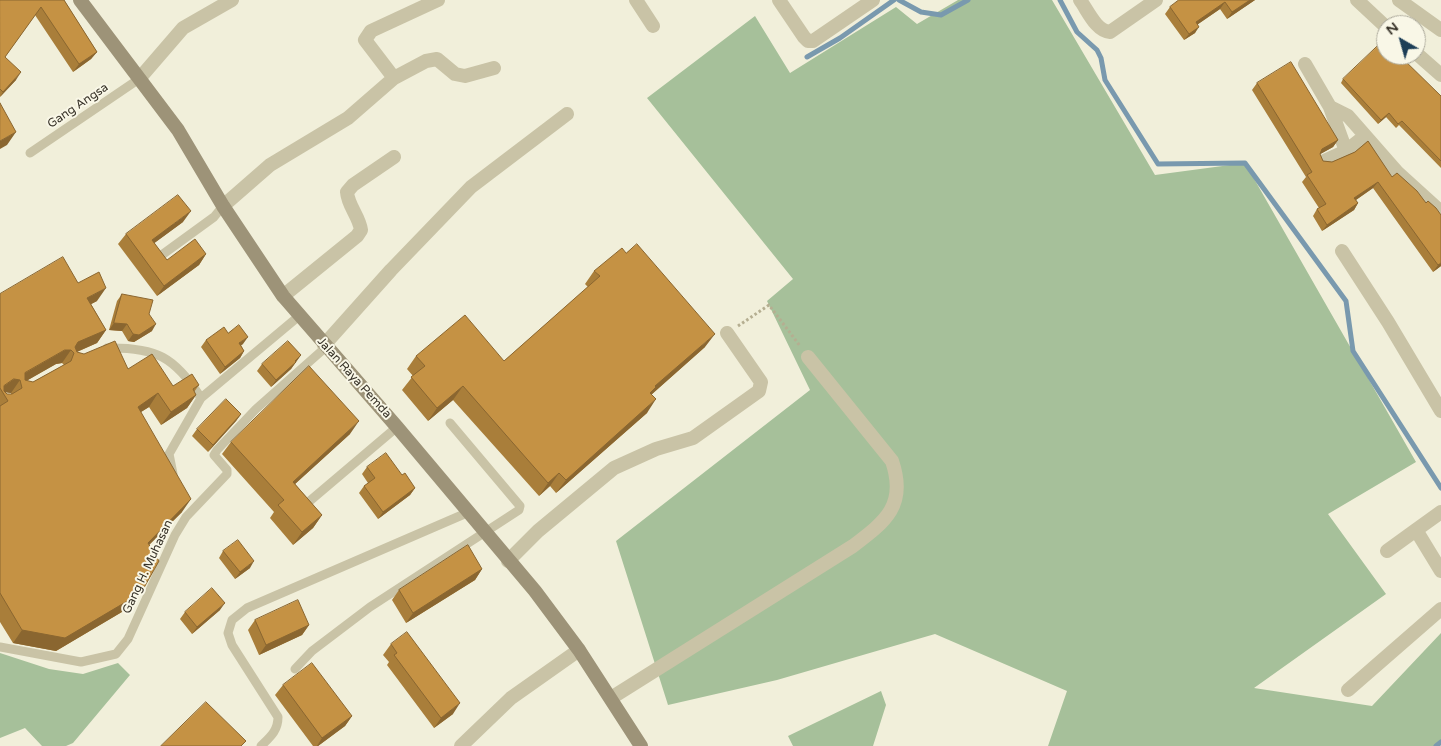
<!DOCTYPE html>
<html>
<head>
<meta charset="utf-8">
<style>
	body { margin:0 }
	#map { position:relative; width:1441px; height:746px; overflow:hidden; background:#f1efda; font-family:"Varela Round",sans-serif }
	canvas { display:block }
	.north { position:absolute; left:1376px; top:15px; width:50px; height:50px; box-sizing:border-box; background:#f9f7e7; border:1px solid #aba89a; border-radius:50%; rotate:322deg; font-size:14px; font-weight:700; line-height:20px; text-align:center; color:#363127 }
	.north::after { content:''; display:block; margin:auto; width:18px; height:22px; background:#1d3e57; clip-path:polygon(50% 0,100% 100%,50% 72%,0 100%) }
</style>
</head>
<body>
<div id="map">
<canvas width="1441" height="746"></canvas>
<div class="north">N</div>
</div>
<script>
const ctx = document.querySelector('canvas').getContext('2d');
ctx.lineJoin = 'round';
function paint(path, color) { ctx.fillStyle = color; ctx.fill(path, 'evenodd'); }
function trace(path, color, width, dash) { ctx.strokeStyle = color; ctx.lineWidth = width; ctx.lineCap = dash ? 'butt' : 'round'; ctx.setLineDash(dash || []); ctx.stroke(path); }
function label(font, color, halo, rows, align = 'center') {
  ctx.font = font + ' "Varela Round",sans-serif'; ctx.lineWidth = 4; ctx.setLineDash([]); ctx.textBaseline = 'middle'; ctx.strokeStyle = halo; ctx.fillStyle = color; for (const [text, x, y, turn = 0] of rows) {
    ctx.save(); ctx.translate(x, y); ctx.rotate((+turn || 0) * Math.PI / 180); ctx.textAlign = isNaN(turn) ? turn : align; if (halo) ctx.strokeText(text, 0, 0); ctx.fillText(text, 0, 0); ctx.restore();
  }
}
const green = new Path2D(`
	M958,0h94l103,175 90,-12 171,299 -88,52 58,80 -132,94 118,18 69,-73v108l-6,5h-387l19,-55 -132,-57 -158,46 -109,25 -52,-164 194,-151 -43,-89 26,-22 -146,-181 108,-82 35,57 106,-66 21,17z
	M0,653l49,16 34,5 35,-11 12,12 -57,68 -7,3h-24l-17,-18 -25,10z
	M881,691l5,14 -13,41h-80l-5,-10z`);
const stream = new Path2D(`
	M899,0l22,12 20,3 27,-15
	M1060,0l17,32 20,18 4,8 4,22 53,84 87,-1 101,138 7,50 88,137
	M807,57l33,-19 54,-38
	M1436,746l5,-4`);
const path = new Path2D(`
	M738,326l31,-21 31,41`);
const service = new Path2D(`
	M30,153l109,-74
	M159,257l55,-40 9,-11
	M107,348c49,-1 68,9 94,50l98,-82
	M173,474l-4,-20 32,-56
	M305,505l92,-78
	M0,647l81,15 35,-8 12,-15 47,-104 11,-18 41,-43v-4l-13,-15 3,-5 39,-41 70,-62
	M295,669l17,-18 58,-44 149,-97 1,-4 -70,-83
	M261,746c9,-9 17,-15 17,-29l-46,-72 -4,-12 4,-13 15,-12 222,-96`);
const minor = new Path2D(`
	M636,0l17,26
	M779,0l25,37 4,4h5l60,-41
	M1080,0c8,11 16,31 30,32l46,-32
	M1357,0l29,27
	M1399,0l42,30
	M1416,53l25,22
	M1305,64l25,43 18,9 50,57 43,39
	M394,78l-29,-38 6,-9 67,-31
	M139,79l44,-51 49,-28
	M1330,107l16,44
	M1324,161l22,-10 19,-15
	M223,206l47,-41 78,-47 46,-40 32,-17 11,-2 18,15 10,2 29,-8
	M1342,251l46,71 53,89
	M283,296l74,-60 4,-6c-2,-14 -13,-24 -14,-38l6,-7 41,-28
	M324,345l67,-75 80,-83 96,-73
	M1441,512l-25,18 25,41
	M1387,551l29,-21
	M508,561l30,-30 76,-63 42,-19 37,-11 66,-47 2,-9 -34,-49
	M1348,690l93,-81
	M611,698l242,-152c33,-25 54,-41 39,-85l-84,-104
	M461,746l50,-48 68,-48`);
const secondary = new Path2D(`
	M80,0l98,130 45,76 60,90 114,131 138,164 44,59 62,96`);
const wall = new Path2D(`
	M0,0h64l33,52 -6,7 -18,13 -38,-57 -30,42 11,23 -16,17z
	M1179,0h76l-28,19 -7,-10 -22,15 -3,9 -11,7 -19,-26 5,-7z
	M1343,79l98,17v72l-42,-43 -3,3 -10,-11 -8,7 -37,-41z
	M1257,83l81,57 -5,7 -13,7 3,7 9,1 23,-10 13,-11 73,125 -8,6 -60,-84 -17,12 2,3 -4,7 -32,21 -9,-15 4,-7 2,-1 -17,-26 4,-5 -54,-87z
	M183,222l-29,21 13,17 39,-6 -7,11 -42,31 -39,-52 8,-10z
	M594,271l111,76 -53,47 -5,19 -91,80 -6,-7 -11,10 -86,-96 -25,21 -26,-31 11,-14 -6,-7 9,-13 88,5 84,-74 -3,-3z
	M78,283l19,18 -6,3 15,26 -9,13 -20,9 51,17 45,17 26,-1 -5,7 2,3 -9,13 -26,17 -12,-18 -8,5 41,100 -33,33 -17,61 -76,45 -43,-8 -13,-21v-328zM62,363l2,2 -31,17 -7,-1 30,-17zM5,392l6,1v1h-4z
	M122,294l27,20 3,17 -18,11 -6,-1 -6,-10 -13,-1 8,-29z
	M228,333l15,11 -2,1 3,6 -4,7 -20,16 -19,-27 5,-7z
	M301,355l-10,14 -20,18 -14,-16 5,-7z
	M241,414l-5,7 -28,31 -16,-16 5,-7z
	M350,434l-55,50 27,31 -9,13 -20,17 -23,-27 4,-6 -52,-58 9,-12z
	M367,467l35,8 13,13 -5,7 -32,24 -19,-26 5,-7 4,-3 -6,-9z
	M223,551l27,17 -15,11 -16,-21z
	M482,569l-7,11 -69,43 -14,-23 7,-10z
	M220,610l-28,24 -12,-15 5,-7z
	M255,620l54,5 -7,10 -43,20 -11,-25z
	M391,644l62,70 -19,14 -47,-63 2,-3 -6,-7z
	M283,685l69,31 -7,10 -27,20h-5l-38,-51z`);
const shadedWall = new Path2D(`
	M1250,0h5l-28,19 5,-7z
	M1225,2l-5,7 -29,20 5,-7z
	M1199,27l-4,6 -11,7 5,-6z
	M97,52l-6,7 -18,13 6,-8z
	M21,72l-5,8 -16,17 3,-5z
	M1389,113l-3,4 -8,7 3,-4z
	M16,132l-9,13 -7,4v-8z
	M1338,140l-5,7 -16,9 5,-7z
	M1378,182l-5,6 -23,16 4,-6z
	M1358,203l-4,7 -32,21 5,-6z
	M191,211l-8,11 -38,28 7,-10z
	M206,254l-7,11 -42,31 7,-10z
	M1441,263v3l-8,6 5,-7z
	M106,288l-9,13 -19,10 9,-13z
	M114,323l13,1 -5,7 -13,-1z
	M156,324l-4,7 -18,11 -6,-1 5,-7z
	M106,330l-9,13 -23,10 -2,-2 6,-9z
	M715,334l-10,13 -54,48 -10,11 14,-20z
	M248,337l-5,7 -9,6 5,-7z
	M65,350h6l-9,13 -6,1 -35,20 4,-11z
	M244,351l-4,7 -20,16 5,-7z
	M301,355l-10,14 -20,18 5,-7z
	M14,379l6,1 -9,13 -7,-1 -1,1 1,-7z
	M463,386l-10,14 -25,21 9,-13z
	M158,393l-9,14 -21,13 10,-13z
	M196,395l-9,13 -26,17 10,-13z
	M656,399l-9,14 -91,80 10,-13z
	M241,414l-5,7 -28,31 5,-7z
	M359,421l-9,13 -66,60 9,-12z
	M559,473l-9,13 -11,10 9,-13z
	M415,488l-5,7 -32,24 5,-7z
	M191,499l-9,13 -44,44 10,-13z
	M322,515l-9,13 -20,17 9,-13z
	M254,561l-4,7 -15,11 5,-7z
	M482,569l-7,11 -69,43 7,-10z
	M141,593l-9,13 -76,45 -43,-8 9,-13z
	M225,603l-5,7 -28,24 5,-7z
	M309,625l-7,10 -43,20 7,-10z
	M460,703l-7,11 -19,14 7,-10z
	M352,716l-7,10 -27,20h-1l5,-8z`);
const building = new Path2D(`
	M0,0h64l33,52 -18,12 -38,-57 -36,50 16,15 -18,20 -3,-3z
	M1179,0h71l-18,12 -7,-10 -29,20 3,5 -10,7 -19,-27z
	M1384,40l2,3v12h13l42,41v65l-39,-40 -4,3 -9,-11 -8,7 -38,-41z
	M1291,62l47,78 -16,9 -2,5 3,7 9,1 23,-10 13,-11 24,36 5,-4 20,18 9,12 2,-2 8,7 5,7v48l-3,2 -60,-83 -24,16 4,5 -31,22 -10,-16 9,-5 -19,-29 5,-3 -55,-89z
	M0,103l16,29 -16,9z
	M178,195l13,16 -39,29 15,20 28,-21 11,15 -42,32 -38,-52z
	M637,244l78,90 -60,52 1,1 -6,6 6,6 -90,81 -7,-7 -11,10 -85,-97 -26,22 -26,-31 14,-11 -9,-10 49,-41 39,46 96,-85 -6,-5 28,-23 4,5z
	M63,257l15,26 21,-11 7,16 -19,10 19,32 -28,12 -3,5 2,5 7,2 31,-13 13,28 24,-15 21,32 19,-12 7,11 -6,4 3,6 -25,17 -13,-19 -20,14 53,92 -43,44 11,18 -18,32 -76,45 -43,-8 -22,-37v-187l8,-5 -8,-13v-94zM65,350h6l3,3 -3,8 -38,21 -8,-2v-7zM14,379l6,1 2,8 -10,6h-5l-3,-3v-5z
	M122,294l31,6 -4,14 7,10 -17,11 -6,-1 -6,-10 -13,-1z
	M239,325l9,12 -9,6 5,8 -19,16 -19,-27 18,-13 4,6z
	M288,341l13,14 -6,6 1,1 -20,18 -14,-16z
	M309,366l50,55 -66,61 29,33 -20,17 -24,-27 6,-5 -53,-58z
	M226,399l15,15 -28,31 -16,-16z
	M386,453l16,22 3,-2 10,15 -32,24 -19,-26 11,-8 -8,-11z
	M238,540l16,21 -14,11 -17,-21z
	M468,545l14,24 -69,44 -14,-23z
	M212,588l13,15 -28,24 -12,-15z
	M298,600l11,25 -43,20 -11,-25z
	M407,632l53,71 -19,15 -47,-63 3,-2 -6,-9z
	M312,663l40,53 -30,22 -39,-53z
	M206,702l40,39 -5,5h-80z`);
const streetNames = [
	["Gang Angsa",78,106,-34],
	["Jalan Raya Pemda",354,378,48],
	["Gang H. Muhasan",148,567,-65]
];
paint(green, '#a6c09a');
trace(stream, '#7999ae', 5);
trace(path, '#b5ae91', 3, [2.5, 2.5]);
trace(service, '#c9c3a6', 9);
trace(minor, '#c9c3a6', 14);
trace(secondary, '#9d9378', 14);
paint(wall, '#a97e3a');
paint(shadedWall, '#8a6630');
paint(building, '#c59244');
trace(building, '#8a6630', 1);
label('12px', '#363127', '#f9f7e7', streetNames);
</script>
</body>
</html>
